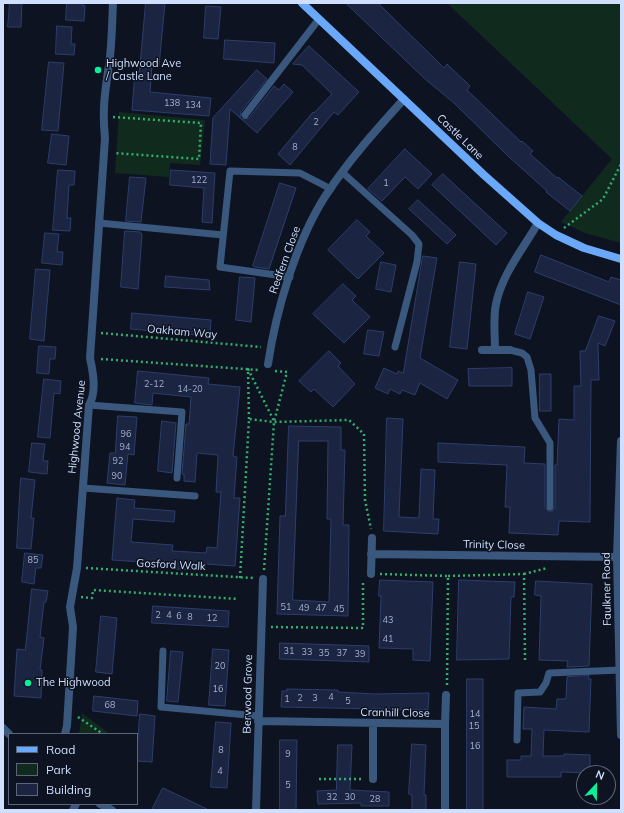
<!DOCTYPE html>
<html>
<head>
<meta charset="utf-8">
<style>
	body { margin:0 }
	#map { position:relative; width:624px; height:813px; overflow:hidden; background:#0e1321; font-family:Mulish,sans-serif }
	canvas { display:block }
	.frame { position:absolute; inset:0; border:4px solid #cfdffd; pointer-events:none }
	.legend { position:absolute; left:8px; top:733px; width:130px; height:72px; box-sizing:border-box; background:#0e1321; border:1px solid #5b6579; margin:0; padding:5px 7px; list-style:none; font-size:12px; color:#cfdffd }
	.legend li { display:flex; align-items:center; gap:8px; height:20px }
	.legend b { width:20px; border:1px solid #5b6579 }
	.north { position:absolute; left:576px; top:765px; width:40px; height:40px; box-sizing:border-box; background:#0e1321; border:1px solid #5b6579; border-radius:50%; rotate:22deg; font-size:11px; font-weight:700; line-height:16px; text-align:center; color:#cfdffd }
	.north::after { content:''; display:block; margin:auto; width:14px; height:18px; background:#08f09c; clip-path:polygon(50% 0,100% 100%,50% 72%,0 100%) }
</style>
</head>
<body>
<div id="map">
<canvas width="624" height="813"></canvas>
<div class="frame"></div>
<ul class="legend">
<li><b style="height:5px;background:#6aa9fa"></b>Road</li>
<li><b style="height:11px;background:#112a1e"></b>Park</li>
<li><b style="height:11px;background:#1b2441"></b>Building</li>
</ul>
<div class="north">N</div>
</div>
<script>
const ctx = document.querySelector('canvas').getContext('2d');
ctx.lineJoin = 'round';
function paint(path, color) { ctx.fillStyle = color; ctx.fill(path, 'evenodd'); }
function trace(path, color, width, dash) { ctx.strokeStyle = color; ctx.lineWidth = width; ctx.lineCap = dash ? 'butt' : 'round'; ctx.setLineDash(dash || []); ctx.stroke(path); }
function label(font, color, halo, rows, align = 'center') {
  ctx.font = font + ' Mulish,sans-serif'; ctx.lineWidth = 3; ctx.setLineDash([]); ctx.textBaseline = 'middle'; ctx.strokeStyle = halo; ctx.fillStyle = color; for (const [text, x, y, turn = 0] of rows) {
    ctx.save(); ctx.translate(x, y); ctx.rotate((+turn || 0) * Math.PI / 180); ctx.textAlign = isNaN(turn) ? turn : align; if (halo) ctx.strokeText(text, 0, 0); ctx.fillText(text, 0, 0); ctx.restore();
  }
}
const green = new Path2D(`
	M447,3h174v240l-36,-10 -24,-11 51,-63z
	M119,112l86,8 -5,45 -30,-2 -1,14 -54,-4z
	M82,713l24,18 3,3h-30z`);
const building = new Path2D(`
	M10,3h12l-1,24h-13z
	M67,3h16l-1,2 3,1 -1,15 -18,-1z
	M146,3h19l-6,63 -7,-1 -2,27 61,6 -2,18 -77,-6 3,-38h4z
	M346,3h32l66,65 3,-4 23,22 -3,4 54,52 1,-1 11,10 -3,3 27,24 1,-1 24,19 -12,15 -24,-19 1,-1 -39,-35 -54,-53 -29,-24z
	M206,6l15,1 -3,32 -14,-1z
	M57,26l15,1 -1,17h4l-1,11 -18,-1z
	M225,40l50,3 -1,20 -50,-4z
	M309,46l50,46 -21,23 -4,-3 -44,53 -12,-11 35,-42 1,1 18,-19 -30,-29 -9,-1z
	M49,62l15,1 -6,68 -16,-1z
	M257,70l10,9 -26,33 -1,5 2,2 7,-1 25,-32 5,4 5,-6 9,8 -36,41 -27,-24 -4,56 -16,-1 3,-46z
	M52,134l17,2 -3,29 -18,-2z
	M405,149l27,25 -14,15 -13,-12 -23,24 -14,-12z
	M58,170l17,1 -1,14h-5l-2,33h4l-1,13 -17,-1z
	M171,170l44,3 -3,50 -10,-1 2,-34 -34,-3z
	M443,174l64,59 -11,12 -64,-60z
	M130,177l16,1 -5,44 -15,-1z
	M280,183l16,5 -27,81 -14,-2 -2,-1z
	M418,200l38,35 -9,9 -38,-35z
	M357,220l13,12 -4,4 18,17 -26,26 -30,-29z
	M125,231l15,1 2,2 -4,55 -17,-2z
	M45,233l14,1 -2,18h6l-1,13 -20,-2z
	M541,255l68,27 2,-5 10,3v25l-86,-33z
	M423,256l14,2 -17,100 38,22 -11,19 -27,-16 -5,12 -13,-5 -2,4 -10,-5 -2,5 -13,-6 9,-20 13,6 1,-3 5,2z
	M381,262l15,3 -5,27 -15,-3z
	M460,262l16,2 -9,85 -17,-2z
	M36,269l14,1 -6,71 -14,-2z
	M166,276l43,4 1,10 -45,-3z
	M240,277l15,1 -4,44 -15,-2z
	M343,284l13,12 -4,4 18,17 -26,26 -31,-29z
	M528,292l16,5 -14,42 -15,-5z
	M132,313l79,7 -1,16 -79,-7z
	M599,316l16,5 -10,25 -7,-3 1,37h-8l-1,142 -31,-1 -1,14 -49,-2 1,-26h-5l2,-42 -69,-3v-19l87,4 -1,16 21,1v43l3,4h5l2,-4v-42h2l2,-46 15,1v-34h7l-1,-35h5z
	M368,330l16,2 -5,24 -15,-2z
	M39,346l17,1 -1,12h-5l-1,15 -12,-1z
	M329,351l12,12 -3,3 17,18 -22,23 -19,-18 -3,3 -12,-11z
	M512,368v18h-43l-1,-17z
	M138,371l71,7 -1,6 32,3 -7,69 4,1 -3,41h6l-5,68 -30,-2v6l-33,-1v-5l-60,-4 5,-62 18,2 -1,8 41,3 -1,11 -41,-3 -2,23 42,3 -1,6 34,2 1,-6 10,1 4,-56h-5l2,-37 -21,-2 -2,29 -11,-1v-7h-2l4,-50h3l2,-27 -38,-4 -1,12 -17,-2z
	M540,374h11v37h-11z
	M44,379l17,2 -1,13 -6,-1 -4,45 -12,-1z
	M118,416l19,1 -3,38 -6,-1 -3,31 -18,-2 3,-30h5z
	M387,418l16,1 -4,98 20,1 2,-49 14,1 -2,49h6l-1,15 -54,-3z
	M162,421l14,2 -4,50 -14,-2z
	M289,426l52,1v23h4l-2,75h6l-1,91 -71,-2 3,-98h5zM299,441h29l-1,78h4l-2,83 -36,-2z
	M32,443l13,1 -2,17h5l-1,13 -18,-2z
	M21,478l14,2 -4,38h3l-3,31 -14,-1z
	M25,553l18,2 -2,13h-5l-2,16 -12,-2z
	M380,580l53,2 -3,79 -17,-1v-11l-34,-1 2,-52h-2z
	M459,580l56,2 -1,15h-3l-2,62 -52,1z
	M536,581l56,3 -3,82 -22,1 1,-6 -29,-1 2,-64 -6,-1z
	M32,589l16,2 -2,11h-2l-4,35 4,1 -4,32h2l-1,28 -27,-2 3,-47 8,1z
	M153,606l76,5 -1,16 -76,-4z
	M101,616l16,2 -5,56 -16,-2z
	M280,643l89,3v16l-89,-3z
	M213,649l16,1 -4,56 -16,-1z
	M171,651l12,1 -5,50 -11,-1z
	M589,676l-1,3h3l-2,53 -45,-2 -1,26h21v-2l26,1v18l-29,-1v5h-54v-17h14v-4h10l1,-27h-9l1,-22 32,2 1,-10h9l1,-22z
	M467,679h16v131h-16z
	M287,689l51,1v2l37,2 54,-1 -1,17 -147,-3 1,-16h5z
	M94,696l44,5 -1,15 -44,-5z
	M140,714l15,2 -3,46 -15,-1z
	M216,722l15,1 -4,65 -16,-1z
	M280,740h17l-1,70h-16z
	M412,744l14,1 -2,50h2v15h-14v-15l-3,-1z
	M338,745h14l-2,45 39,2v14h-28v-3l-43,1 -1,-13 19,-1z
	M163,788l19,9 27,13h-57z`);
const path = new Path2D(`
	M113,117l88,6 -2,36 -85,-6
	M564,228l39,-29 18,-35
	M101,333l160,14
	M101,359l158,11
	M249,419l-1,-50 26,52
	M86,568l167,10
	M264,570l10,-148 13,-50 -12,-1
	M380,574l68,2 -1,109
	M524,574l23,-6
	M448,576l76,-2 1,86
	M240,578l9,-159 25,3 75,-2 15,14 1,66 6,29
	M81,597l11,1 1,-8 145,9
	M271,627l92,1v-48
	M78,717l25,17
	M319,779h44`);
const lane = new Path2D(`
	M245,115l74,-96
	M343,173l69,62 7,9 -2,18 -22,85
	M99,223l124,12
	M290,277l-70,-10 10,-96 70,2 31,16
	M510,350l12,3 5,4 4,13 4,48 15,25v64
	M89,405l93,7 -5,66
	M83,488l112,8
	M163,651l-2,56 97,9
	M517,740l1,-47 22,-1 6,-9 3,-10 71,-3`);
const street = new Path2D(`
	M482,350h28
	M495,350c0,-14 -2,-32 1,-46 6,-30 27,-55 42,-81
	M268,364c8,-53 28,-123 58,-169 22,-34 51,-66 78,-96
	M621,441l-4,116 4,178
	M371,554l246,3
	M371,574l1,-36
	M258,721l187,3v86
	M373,723v56
	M445,724l1,-29
	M3,728l6,6
	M65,734l2,-8 6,-99 -3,-20 7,-39 12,-163c8,-13 4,-33 1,-47l15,-220c-3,-29 0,-46 4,-73 3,-21 3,-42 4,-62
	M100,804l12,6
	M73,810l3,-6
	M256,810l7,-231`);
const secondary = new Path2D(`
	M302,3l182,172 54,48 18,12 28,13 37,11`);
const markers = [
	[98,70,4,"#08f09c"],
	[28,683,4,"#08f09c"]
];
const numberNames = [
	["138",172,103],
	["134",193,105],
	["2",316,122],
	["8",295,147],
	["122",199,180],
	["1",386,183],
	["2-12",154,384],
	["14-20",190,389],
	["96",126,434],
	["94",125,447],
	["92",118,461],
	["90",117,476],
	["85",33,560],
	["51",286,607],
	["49",304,608],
	["47",321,608],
	["45",339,609],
	["2",158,615],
	["4",169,615],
	["6",179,616],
	["8",190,617],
	["12",212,618],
	["43",388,620],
	["41",388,639],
	["31",289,651],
	["33",307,652],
	["35",324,653],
	["37",342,653],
	["39",360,654],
	["20",220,666],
	["16",218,689],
	["4",331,697],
	["2",300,698],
	["3",315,698],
	["1",287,699],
	["5",348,701],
	["68",110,705],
	["14",475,714],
	["15",474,726],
	["16",475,746],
	["8",221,750],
	["9",288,754],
	["4",220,771],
	["5",288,785],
	["32",332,797],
	["30",350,797],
	["28",375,799]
];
const poiNames = [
	["Highwood Ave",106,64],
	["/ Castle Lane",106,77],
	["The Highwood",36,683]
];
const streetNames = [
	["Castle Lane",460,137,44],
	["Redfern Close",285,260,-70],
	["Oakham Way",182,332,5],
	["Highwood Avenue",77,427,-84],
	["Trinity Close",494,545,1],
	["Gosford Walk",171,565,3],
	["Faulkner Road",607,589,-91],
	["Berwood Grove",248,694,-89],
	["Cranhill Close",395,713,1]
];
paint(green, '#112a1e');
paint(building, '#1b2441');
trace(building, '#2d3e6c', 1);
trace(path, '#32ae6d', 2.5, [2, 3]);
trace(lane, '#3a577e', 7);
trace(street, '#3a577e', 8);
trace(secondary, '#6aa9fa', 8);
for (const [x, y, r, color] of markers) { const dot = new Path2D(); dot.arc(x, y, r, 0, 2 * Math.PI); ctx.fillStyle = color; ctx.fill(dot); trace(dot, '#0e1321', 1.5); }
label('9px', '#a2b0ce', null, numberNames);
label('11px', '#cfdffd', '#0e1321', poiNames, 'left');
label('11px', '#cfdffd', '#0e1321', streetNames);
</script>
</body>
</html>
